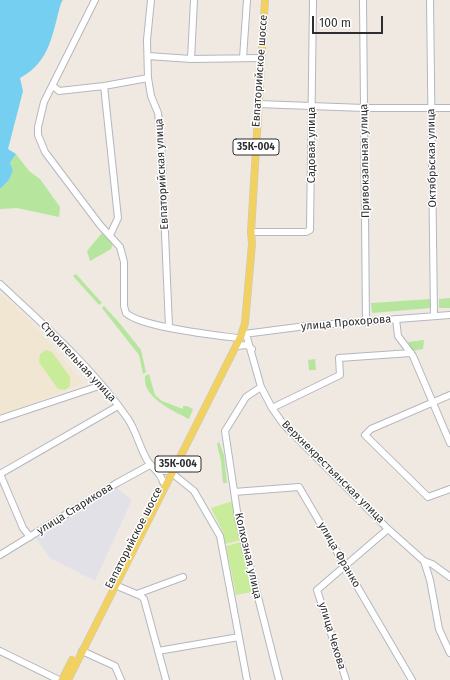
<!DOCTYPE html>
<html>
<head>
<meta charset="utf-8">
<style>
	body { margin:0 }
	#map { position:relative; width:450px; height:680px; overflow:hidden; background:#efe9e1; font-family:"Fira Sans",sans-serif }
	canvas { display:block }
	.scale { position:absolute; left:312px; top:16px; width:71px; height:18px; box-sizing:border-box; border:2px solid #2e2e2e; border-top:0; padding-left:5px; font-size:12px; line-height:14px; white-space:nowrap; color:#2e2e2e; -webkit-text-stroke:3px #fff; paint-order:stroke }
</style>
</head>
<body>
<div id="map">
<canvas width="450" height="680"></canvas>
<div class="scale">100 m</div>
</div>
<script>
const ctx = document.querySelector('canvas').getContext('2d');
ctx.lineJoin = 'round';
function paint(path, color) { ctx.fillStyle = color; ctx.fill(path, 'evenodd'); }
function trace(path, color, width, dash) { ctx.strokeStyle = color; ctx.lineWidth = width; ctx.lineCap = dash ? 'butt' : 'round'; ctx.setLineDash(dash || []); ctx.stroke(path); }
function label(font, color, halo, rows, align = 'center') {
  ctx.font = font + ' "Fira Sans",sans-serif'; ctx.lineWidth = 3; ctx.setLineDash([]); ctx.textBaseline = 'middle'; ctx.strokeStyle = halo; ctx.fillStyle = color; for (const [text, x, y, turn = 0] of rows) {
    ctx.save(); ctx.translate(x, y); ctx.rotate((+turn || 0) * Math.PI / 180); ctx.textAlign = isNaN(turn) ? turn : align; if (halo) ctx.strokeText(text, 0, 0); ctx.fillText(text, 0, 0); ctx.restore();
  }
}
const industrial = new Path2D(`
	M117,488l15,12 -37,81 -45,-23 -14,-20z`);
const education = new Path2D(`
	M0,293l30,28 54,62 -84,33z`);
const green = new Path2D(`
	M16,154l13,17 11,8 20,28 -1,10 -42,-9 -17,1v-20l9,-9 4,-10 -3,-7z
	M102,233l11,10 -2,6 -21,12 -3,-10z
	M76,274l26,29 -3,2 -26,-29z
	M450,298v10h-11v-9z
	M431,299v9l-59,5 -1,-10z
	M104,306l18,20 19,24 5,22 -3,2 -4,-19 -37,-47z
	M424,340l-1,9 -11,2 -4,-9z
	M315,359l1,11h-7l-1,-10z
	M149,374l6,21 7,6 21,8v-3h4l6,3 -4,10c-15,-8 -47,-21 -44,-43z
	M219,442l5,13 3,28h-4l-2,-22 -4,-17z`);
const pitch = new Path2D(`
	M46,350l6,2 18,25v9l-5,4 -7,-1 -19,-27 1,-8z
	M233,501l8,39 -16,4 -2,-12 -12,-24z
	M241,542l11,50 -16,3 -10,-49z`);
const water = new Path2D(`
	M0,0h63l-2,3c-9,31 -10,58 -41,75l3,13 -15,58 8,5 -6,9 3,7 -4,10 -9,9z`);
const minor = new Path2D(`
	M95,0l-51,102 -6,25v8l7,17 55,73 20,22 4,15v44l2,7c15,14 88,22 111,25
	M151,0l-4,40 1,38 3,18 7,17 3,26 8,188
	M363,0l3,322
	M430,0l4,316
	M148,56l43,3 70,-1
	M243,58l4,-58
	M191,59l3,-59
	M53,86l6,5 45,-5 44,-8
	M104,86l14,132 -8,17
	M258,104l106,4h86
	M251,232h55l4,-2 3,-230
	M0,284c45,42 93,84 128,135 8,12 11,26 18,39 4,9 15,14 17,24
	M396,319l2,17 15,20 37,87
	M244,334l62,-8 144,-11
	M246,334l15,53 11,21 12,17 104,104 36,32 6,19 9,49 11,24
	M237,346l10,-1 5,4
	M261,387l-15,10 -21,34 13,87 41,162
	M450,395l-79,34 -6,6 63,62 22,-8
	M272,408l68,-33 -1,-17 72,-5
	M0,419l102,-34
	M155,469l10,2 5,-1
	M0,474l118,-68
	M0,474l23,54 7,9
	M173,474l21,17 26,45 27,144
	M234,492l65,-5 113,193
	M0,555l117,-72 33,-18
	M424,561l8,3 18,13
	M115,585l26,11 3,3 22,81
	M137,594l46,-17
	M0,651l59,29
	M82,651l33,15 6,14
	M158,651l81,-14
	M346,680l-29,-90 71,-61`);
const major = new Path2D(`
	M62,680l10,-20
	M68,680l173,-344 4,-13 7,-79 -1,-12 14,-232`);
const shields = [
	[256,147,46],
	[178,464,46]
];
const shieldNames = [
	["35К-004",256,147],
	["35К-004",178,464]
];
const streetNames = [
	["Евпаторийское шоссе",260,71,-86],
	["Садовая улица",312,145,-90],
	["Октябрьская улица",432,158,-91],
	["Привокзальная улица",365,161,-91],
	["Евпаторийская улица",162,174,-93],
	["улица Прохорова",346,323,-5],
	["Строительная улица",78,362,47],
	["Верхнекрестьянская улица",333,472,45],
	["улица Старикова",75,509,-32],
	["Евпаторийское шоссе",134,538,-63],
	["улица Франко",339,555,60],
	["Колхозная улица",248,556,77],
	["улица Чехова",332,636,73]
];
paint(industrial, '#e3e1e8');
paint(education, '#f0e6d1');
paint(green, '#b6e59e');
paint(pitch, '#c9ec9a');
paint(water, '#75cff0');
trace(minor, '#b4b7c1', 8);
trace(major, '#c9c9c9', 8);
trace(minor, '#fff', 6);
trace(major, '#f2d163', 7);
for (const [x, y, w] of shields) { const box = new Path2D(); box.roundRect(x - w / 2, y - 8, w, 16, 3); ctx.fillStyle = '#fff'; ctx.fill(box); trace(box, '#2e2e2e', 1); }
label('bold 10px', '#2e2e2e', null, shieldNames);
label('11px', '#2e2e2e', '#fff', streetNames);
</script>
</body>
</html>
